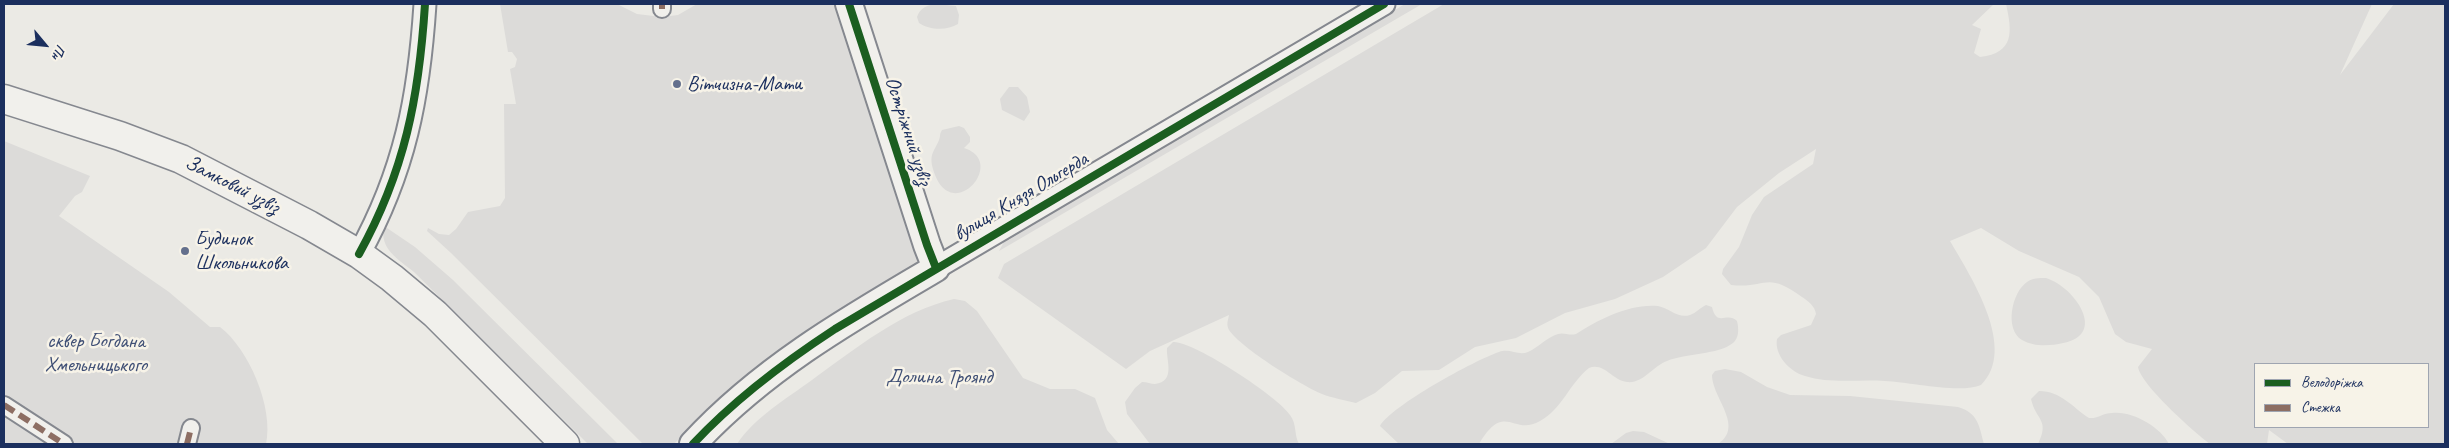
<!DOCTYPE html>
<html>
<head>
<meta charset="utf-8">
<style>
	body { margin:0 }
	#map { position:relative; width:2449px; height:448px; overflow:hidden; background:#ebeae5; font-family:Caveat,sans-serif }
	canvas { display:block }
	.frame { position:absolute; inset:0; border:5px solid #1b2f5e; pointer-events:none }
	.legend { position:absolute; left:2254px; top:363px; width:175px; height:65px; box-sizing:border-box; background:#f7f3e8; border:1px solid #9fa5b1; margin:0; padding:6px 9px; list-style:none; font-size:15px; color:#1b2f5e }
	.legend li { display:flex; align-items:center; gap:10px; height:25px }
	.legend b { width:25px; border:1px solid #9fa5b1 }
	.north { position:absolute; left:20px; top:20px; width:50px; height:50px; -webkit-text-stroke:4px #f7f3e8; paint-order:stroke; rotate:118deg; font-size:14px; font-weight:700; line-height:20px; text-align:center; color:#1b2f5e }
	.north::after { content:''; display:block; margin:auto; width:18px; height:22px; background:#1b2f5e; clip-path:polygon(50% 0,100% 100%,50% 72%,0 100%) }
</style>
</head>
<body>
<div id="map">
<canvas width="2449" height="448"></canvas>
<div class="frame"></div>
<ul class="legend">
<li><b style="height:6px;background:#1b5e20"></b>Велодоріжка</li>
<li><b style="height:6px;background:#8d6e63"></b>Стежка</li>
</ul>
<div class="north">Пн</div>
</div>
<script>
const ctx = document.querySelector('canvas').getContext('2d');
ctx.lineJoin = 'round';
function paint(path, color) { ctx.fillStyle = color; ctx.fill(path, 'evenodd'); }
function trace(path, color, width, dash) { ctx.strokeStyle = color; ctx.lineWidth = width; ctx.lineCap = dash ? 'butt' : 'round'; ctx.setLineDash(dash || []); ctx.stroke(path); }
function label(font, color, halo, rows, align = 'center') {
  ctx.font = font + ' Caveat,sans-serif'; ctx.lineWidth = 5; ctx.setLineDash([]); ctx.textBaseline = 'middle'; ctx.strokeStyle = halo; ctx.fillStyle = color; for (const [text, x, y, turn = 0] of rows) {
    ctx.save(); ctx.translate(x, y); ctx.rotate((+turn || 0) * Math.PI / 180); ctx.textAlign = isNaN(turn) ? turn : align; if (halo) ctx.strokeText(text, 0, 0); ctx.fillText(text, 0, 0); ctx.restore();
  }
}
const green = new Path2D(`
	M500,4h117l20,10 25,3 16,-2 19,-11h141l18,60 7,30 6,5 54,164c-93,55 -174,101 -249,181h-31l-192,-191 -24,-22 1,-3 11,6 10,1 7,-6 12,-17 32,-6 5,-8 -1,-94h12l-6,-35 5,-2 2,-8 -5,-7h-4z
	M936,4l20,2 3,9 -1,9c-11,7 -29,6 -39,-1l-2,-6c3,-9 10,-12 19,-13z
	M1405,4h17l-423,247 6,-11z
	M1444,4h550l-22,21 9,4 -7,24 6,4c35,-4 32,-26 26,-53h366l-32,71 54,-71h51v440h-157l-19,-14 -2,14h-57c-16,-12 -69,-59 -72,-77l14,-18 -26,-7 -11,-8 -16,-37 -20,-20 -60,-26 -38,-23 -31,13c21,36 68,108 31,144 -21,9 -71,-3 -96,-4 -26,-2 -55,3 -80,-5 -15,-4 -31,-21 -28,-37l4,-4 30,-10 5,-11c-1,-8 -8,-13 -14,-17 -37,-27 -35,-8 -71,-12l-9,-11 1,-5 16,-22 13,-32 12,-18 49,-33 3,-15 -37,24 -42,34 -31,41 -43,29 -48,22 -50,14 -49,25 -41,9 -36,23 -37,1 -27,22 -19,10c-11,-3 -24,-5 -34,-9 -21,-9 -81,-46 -93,-64 -3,-6 -1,-9 0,-15l-79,36 -24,18 -128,-91 6,-14zM2255,364h173v63h-173z
	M1009,87h9l9,10 3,15 -6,9 -22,-11 -2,-11z
	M959,126l5,2 6,9v5l-6,6c45,14 -14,80 -31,21 -4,-15 1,-17 6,-29 2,-5 0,-5 3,-10z
	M4,141l86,35 -8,16 -7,4 -16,20 110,76 41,35h10c29,22 54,81 46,117h-262z
	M384,226l31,21 38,33 165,164h-30l-174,-172c-16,-13 -35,-23 -30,-46z
	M2046,278c29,9 62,57 17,65 -13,3 -29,4 -41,-3 -18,-11 -10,-48 5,-58 5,-4 12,-4 19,-4z
	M954,299l11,2 12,10 46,67 27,11h25l20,9 12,32 12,14h-382c18,-27 49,-45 75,-64 43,-31 89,-69 142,-81z
	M1706,305l6,2c5,21 15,4 25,14 2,8 2,17 -4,22 -15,12 -47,10 -66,18 -14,5 -24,23 -40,21 -14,-1 -23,-20 -38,-14 -20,16 -26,40 -49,53 -27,16 -35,-21 -61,23h-80l-19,-18c11,-20 95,-66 119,-74 11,-4 19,4 29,0 11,-5 19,-15 30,-18 6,-2 11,2 18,0 21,-14 55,-31 82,-28 11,2 20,13 32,9 6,-2 11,-8 16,-10z
	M1173,342c19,-2 106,55 117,73 7,9 4,20 9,29h-149l-23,-30 -2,-12 10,-14 7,-6c5,0 9,2 13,2 21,-3 11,-23 12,-36z
	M1725,369l16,3 26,15 23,8 60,1 108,11c20,6 21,18 26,37h-266c27,-18 -6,-46 -6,-69l3,-4z
	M2039,391c22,0 33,16 50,27 9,1 14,-5 23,-5 19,-3 49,14 57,31h-131c12,-25 -2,-23 -7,-45z
	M1633,431l11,1 26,12h-59l15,-11z`);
const pedestrian = new Path2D(`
	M662,4v5
	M4,405l60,39
	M187,444l4,-16`);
const minor = new Path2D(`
	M359,254c46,-83 60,-157 66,-250
	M936,268l448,-264`);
const tertiary = new Path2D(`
	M693,444c69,-75 156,-125 243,-176l-9,-23 -78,-241`);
const secondary = new Path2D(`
	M4,99l116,37 61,23 128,66 50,29 33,24 43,36 130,130`);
const quiet = new Path2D(`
	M662,4v5
	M4,405l60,39
	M187,444l4,-16`);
const cycleway = new Path2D(`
	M849,4l78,241 9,23
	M359,254c46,-83 60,-157 66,-250
	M693,444c42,-45 90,-81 142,-115l549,-325`);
const markers = [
	[677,84,5,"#64708d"],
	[185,251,5,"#64708d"]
];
const poiNames = [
	["Вітчизна-Мати",687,84],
	["Будинок",195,239],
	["Школьникова",195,263]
];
const streetNames = [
	["Остріжний узвіз",908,131,72],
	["Замковий узвіз",232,185,27],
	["вулиця Князя Ольгерда",1021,197,-31]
];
const parkNames = [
	["сквер Богдана",96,341],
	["Хмельницького",96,365],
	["Долина Троянд",939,377]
];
paint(green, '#dcdbd9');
trace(pedestrian, '#85888f', 20);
trace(minor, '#85888f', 25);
trace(tertiary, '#85888f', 30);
trace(secondary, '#85888f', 31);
trace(pedestrian, '#f1f0ec', 16);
trace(minor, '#f1f0ec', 21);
trace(tertiary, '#f1f0ec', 26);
trace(secondary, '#f1f0ec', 28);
trace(quiet, '#8d6e63', 6, [12, 6]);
trace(cycleway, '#1b5e20', 8);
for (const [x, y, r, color] of markers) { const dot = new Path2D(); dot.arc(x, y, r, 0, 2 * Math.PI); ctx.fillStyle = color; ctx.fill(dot); trace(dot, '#f7f3e8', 2); }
label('21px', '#1b2f5e', '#f7f3e8', poiNames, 'left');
label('21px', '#1b2f5e', '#f7f3e8', streetNames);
label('21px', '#3f4f75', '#f7f3e8', parkNames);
</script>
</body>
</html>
